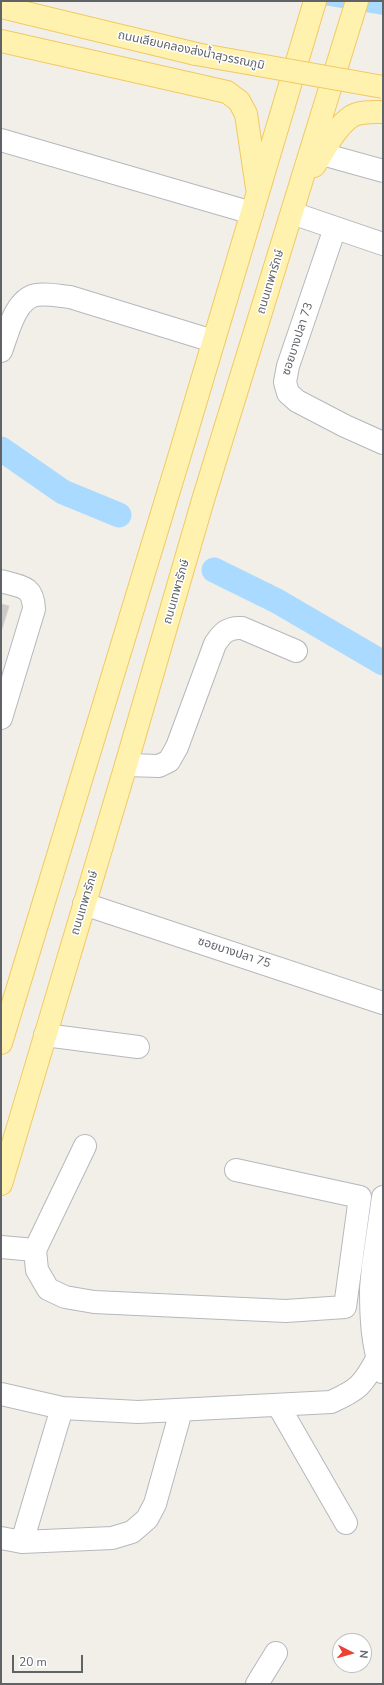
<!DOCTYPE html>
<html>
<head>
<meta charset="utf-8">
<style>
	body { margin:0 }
	#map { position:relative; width:384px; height:1685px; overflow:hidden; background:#f1efe8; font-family:"Nunito Sans",sans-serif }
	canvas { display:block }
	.frame { position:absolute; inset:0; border:2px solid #5f6368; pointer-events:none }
	.north { position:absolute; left:332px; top:1633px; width:40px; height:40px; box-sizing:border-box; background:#fff; border:1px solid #bfc1c3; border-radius:50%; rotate:96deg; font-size:11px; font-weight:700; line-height:16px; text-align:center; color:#5f6368 }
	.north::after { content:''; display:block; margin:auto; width:14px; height:18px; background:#ea4335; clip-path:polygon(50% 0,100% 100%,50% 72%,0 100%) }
	.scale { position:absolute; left:12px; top:1655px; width:71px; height:18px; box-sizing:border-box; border:2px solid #5f6368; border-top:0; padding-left:5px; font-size:12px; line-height:14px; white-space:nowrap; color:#5f6368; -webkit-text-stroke:3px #fff; paint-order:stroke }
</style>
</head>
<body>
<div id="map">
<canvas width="384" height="1685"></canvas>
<div class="frame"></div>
<div class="north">N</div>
<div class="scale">20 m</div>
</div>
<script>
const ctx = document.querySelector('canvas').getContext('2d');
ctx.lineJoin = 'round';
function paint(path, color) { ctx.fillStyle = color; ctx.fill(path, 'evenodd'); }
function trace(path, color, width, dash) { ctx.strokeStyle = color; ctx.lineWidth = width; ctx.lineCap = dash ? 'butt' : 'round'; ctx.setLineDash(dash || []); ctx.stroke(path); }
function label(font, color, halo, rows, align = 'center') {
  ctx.font = font + ' "Nunito Sans","Noto Sans Thai",sans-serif'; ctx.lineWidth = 3; ctx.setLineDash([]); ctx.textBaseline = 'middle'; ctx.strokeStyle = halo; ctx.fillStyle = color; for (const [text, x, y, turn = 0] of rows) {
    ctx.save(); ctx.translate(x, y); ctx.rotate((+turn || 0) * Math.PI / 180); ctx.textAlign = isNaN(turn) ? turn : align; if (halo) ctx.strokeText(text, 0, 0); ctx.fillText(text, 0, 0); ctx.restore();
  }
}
const water = new Path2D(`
	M300,1h83v14z`);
const canal = new Path2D(`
	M1,449l62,43 56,23
	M214,570l63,31 106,62`);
const building = new Path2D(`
	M1,604l8,2 -8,26z`);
const minor = new Path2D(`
	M1,140l251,73
	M322,154l61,17
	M292,213l91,31
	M335,228l-47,138 -3,16 3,11 9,8 48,25 38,17
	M1,351c7,-18 14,-52 35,-56 11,-2 23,1 34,2l143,44
	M1,581c20,6 32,4 33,28l-33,109
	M126,765l33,1 10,-5 8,-14 38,-103c7,-11 13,-17 27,-16l54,23
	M84,904l299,99
	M45,1035l93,12
	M383,1197l-10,69 -2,23 12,6
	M1,1247l34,3 50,-104
	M35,1250l2,20 11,19 17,8 29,5 192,9 59,-4 15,-110 -124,-27
	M371,1289c0,28 1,56 11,83
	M1,1394l61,14 76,4 193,-10c27,-12 32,-17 46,-43
	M278,1405l68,118
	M1,1538l21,4 90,-4 20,-6 15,-13 8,-15 26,-93
	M22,1542l40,-134
	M257,1684l19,-31`);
const major = new Path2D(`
	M1,7l195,47
	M1,41l226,51 12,9 7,13 11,74
	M314,166c11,-16 21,-39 38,-50 9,-5 21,-4 31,-4
	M1,1043c107,-347 211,-694 314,-1042
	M1,1184l125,-419 77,-265 154,-499`);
const majorBridge = new Path2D(`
	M196,54l187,33`);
const streetNames = [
	["ถนนเลียบคลองส่งน้ำสุวรรณภูมิ",191,51,12],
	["ถนนเทพารักษ์",271,282,-73],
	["ซอยบางปลา 73",298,339,-72],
	["ถนนเทพารักษ์",177,592,-74],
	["ถนนเทพารักษ์",85,903,-73],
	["ซอยบางปลา 75",234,953,18]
];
paint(water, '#aadaff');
trace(canal, '#aadaff', 25);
paint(building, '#cccac5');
trace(building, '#d6d1c6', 1);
trace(minor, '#b5b8bc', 24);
trace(major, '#f2c960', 24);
trace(minor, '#fff', 22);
trace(major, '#fff2af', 22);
trace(majorBridge, '#f2c960', 24, []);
trace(majorBridge, '#fff2af', 22);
label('12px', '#5f6368', '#fff', streetNames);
</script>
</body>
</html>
